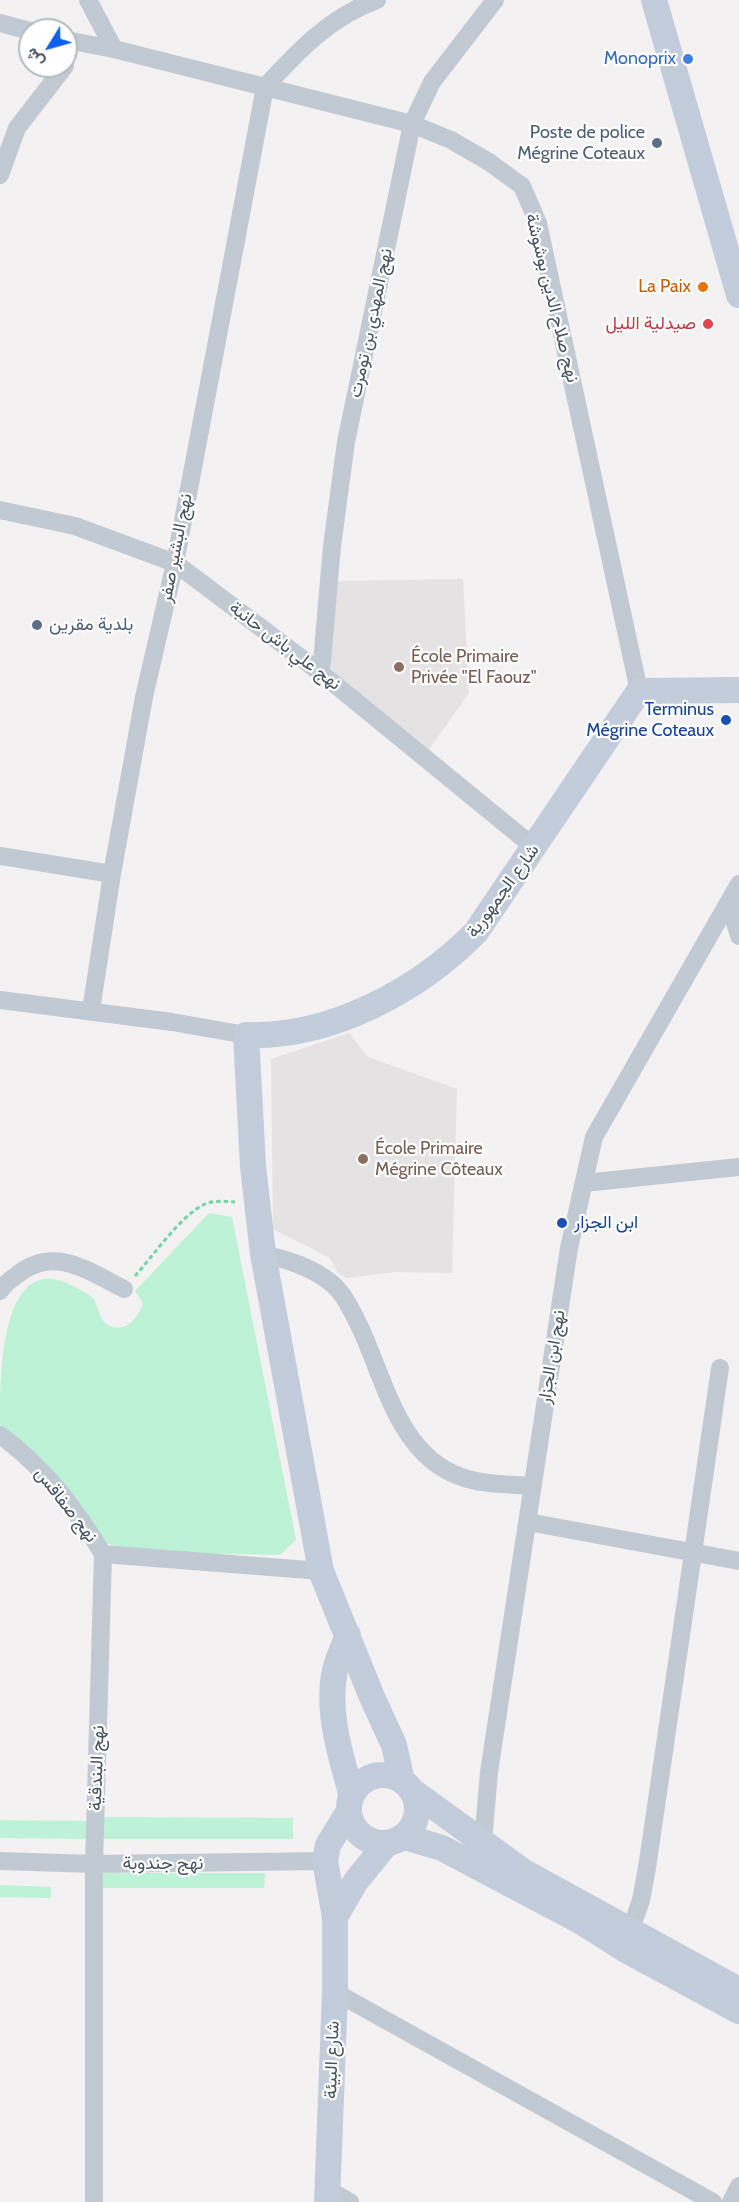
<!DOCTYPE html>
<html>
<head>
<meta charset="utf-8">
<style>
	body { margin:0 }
	#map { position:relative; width:739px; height:2202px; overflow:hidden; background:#f3f1f1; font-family:Cabin,Vazirmatn,sans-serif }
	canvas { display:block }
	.north { position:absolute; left:18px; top:18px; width:60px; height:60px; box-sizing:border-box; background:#fff; border:2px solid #b5babf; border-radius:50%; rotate:233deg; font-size:16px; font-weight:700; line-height:24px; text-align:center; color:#475260 }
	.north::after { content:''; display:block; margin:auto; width:21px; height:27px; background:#0e5ef0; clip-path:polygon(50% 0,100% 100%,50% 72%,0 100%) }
</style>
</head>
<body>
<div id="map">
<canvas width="739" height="2202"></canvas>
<div class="north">ش</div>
</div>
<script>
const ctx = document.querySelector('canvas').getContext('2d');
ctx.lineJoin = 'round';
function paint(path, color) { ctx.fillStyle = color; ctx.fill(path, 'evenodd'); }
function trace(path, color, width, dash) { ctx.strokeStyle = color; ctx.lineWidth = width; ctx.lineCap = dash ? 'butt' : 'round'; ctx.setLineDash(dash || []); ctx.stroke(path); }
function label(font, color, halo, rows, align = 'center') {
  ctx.font = font + ' Cabin,Vazirmatn,sans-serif'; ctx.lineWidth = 4.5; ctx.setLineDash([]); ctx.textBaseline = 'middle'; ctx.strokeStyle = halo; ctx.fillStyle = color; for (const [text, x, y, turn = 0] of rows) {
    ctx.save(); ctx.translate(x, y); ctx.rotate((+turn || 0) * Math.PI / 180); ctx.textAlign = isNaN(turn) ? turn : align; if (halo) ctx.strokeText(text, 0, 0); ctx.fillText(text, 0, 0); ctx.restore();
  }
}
const education = new Path2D(`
	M463,579l6,114 -41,58 -94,-79 -6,-11 3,-80z
	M349,1033l19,24 89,32 -5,184 -57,-1 -48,6 -9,-5 -8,-15 -57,-29 -2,-170z`);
const green = new Path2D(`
	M209,1213l23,4 64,323 -16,15 -148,-3 -26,-9 -57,-75 -21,-22 -28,-21c0,-49 0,-178 73,-139 5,3 16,8 20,12 7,10 5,25 20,29 16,4 25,-11 30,-23l-8,-13z
	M100,1817l193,1v21h-193z
	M0,1820l89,1v18l-89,-1z
	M103,1873h162l-1,15h-161z
	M0,1885l51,2v11l-51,-1z`);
const path = new Path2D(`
	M135,1276c17,-19 46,-60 68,-71 10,-5 21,-4 32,-3`);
const street = new Path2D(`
	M88,0l26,49
	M0,23l30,8
	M66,40l48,9 298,75 39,16 38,22 33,24 16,37 101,468
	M0,175l17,-47 48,-62
	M0,510l75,16 100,37 146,110 214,175
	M321,673l11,-127 14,-104 66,-318 20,-42 63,-82
	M0,856l112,18
	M729,902l10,34
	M0,1000l172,22 74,13
	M91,1010l21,-136 32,-177 31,-134 90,-476c32,-35 66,-71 112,-87
	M584,1183l155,-16
	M263,1254c25,6 46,12 67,28 13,10 21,27 28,41 26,53 39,130 101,153 23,9 48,8 73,10
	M0,1291c4,-7 10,-11 17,-16 37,-30 71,-4 107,14
	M0,1435c44,32 75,73 103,119
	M528,1522l211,39
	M103,1554l218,17
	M480,1851l3,-9 6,-70 80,-524 25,-111 145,-253
	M0,1861l94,3 231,-3
	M631,1929l10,-29 6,-32 73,-500
	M335,1992l378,210
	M327,2189l23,13
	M94,2202v-338l9,-310
	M731,2202l8,-16`);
const secondary = new Path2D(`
	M654,0l85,295
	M348,1635c-4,11 -10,23 -13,35 -9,41 6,87 17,126
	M349 1809a34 34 0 1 1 68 0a34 34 0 1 1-68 0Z
	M402,1781l-8,-36 -22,-48 -51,-126 -58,-317 -10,-88 -7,-131c84,3 172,-44 230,-103l163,-241 100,-1
	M411,1790l113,82 215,118
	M405,1837l37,11 138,73 46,29 113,61
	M335,1917l21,-36 31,-38
	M327,2202l8,-210v-75l-10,-56 3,-16 21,-34`);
const markers = [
	[688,59,6,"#3f7fe0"],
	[657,143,6,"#5c6f8a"],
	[703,287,6,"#e8710a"],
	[708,324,6,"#e0444e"],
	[37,625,6,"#5c6f8a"],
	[399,667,6,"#8d6e63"],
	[726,720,6,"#1a4fb4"],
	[363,1159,6,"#8d6e63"],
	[562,1223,6,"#1a4fb4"]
];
const shopNames = [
	["Monoprix",676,59]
];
const serviceNames = [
	["Poste de police",645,133],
	["Mégrine Coteaux",645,154],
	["بلدية مقرين",49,625,"left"]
];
const foodNames = [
	["La Paix",691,287]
];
const streetNames = [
	["نهج صلاح الدين بوشوشة",552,298,76],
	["نهج المهدي بن تومرت",371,323,-78],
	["نهج البشير صفر",176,548,-79],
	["نهج علي باش حانبة",285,646,37],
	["شارع الجمهورية",503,891,-54],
	["نهج ابن الجزار",552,1357,-81],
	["نهج صفاقس",66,1505,52],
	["نهج البندقية",97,1768,-88],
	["نهج جندوبة",163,1864],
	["شارع البيئة",332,2060,-88]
];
const healthNames = [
	["صيدلية الليل",696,324]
];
const educationNames = [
	["École Primaire",411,657],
	["Privée \"El Faouz\"",411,678],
	["École Primaire",375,1149],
	["Mégrine Côteaux",375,1170]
];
const transitNames = [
	["Terminus",714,710],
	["Mégrine Coteaux",714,731],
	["ابن الجزار",574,1223,"left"]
];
paint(education, '#e4e2e3');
paint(green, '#bdf2d6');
trace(path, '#73d3ab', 3, [4.5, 3]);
trace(street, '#c1cad3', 18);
trace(secondary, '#c2ccda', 26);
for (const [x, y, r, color] of markers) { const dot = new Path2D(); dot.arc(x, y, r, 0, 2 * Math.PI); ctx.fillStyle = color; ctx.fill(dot); trace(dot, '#fff', 2); }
label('18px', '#366cbe', '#fff', shopNames, 'right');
label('18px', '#4e5e75', '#fff', serviceNames, 'right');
label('18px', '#c56008', '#fff', foodNames, 'right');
label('18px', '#475260', '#fff', streetNames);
label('18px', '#be3a42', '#fff', healthNames, 'right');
label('18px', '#785e54', '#fff', educationNames, 'left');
label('18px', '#164399', '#fff', transitNames, 'right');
</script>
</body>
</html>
